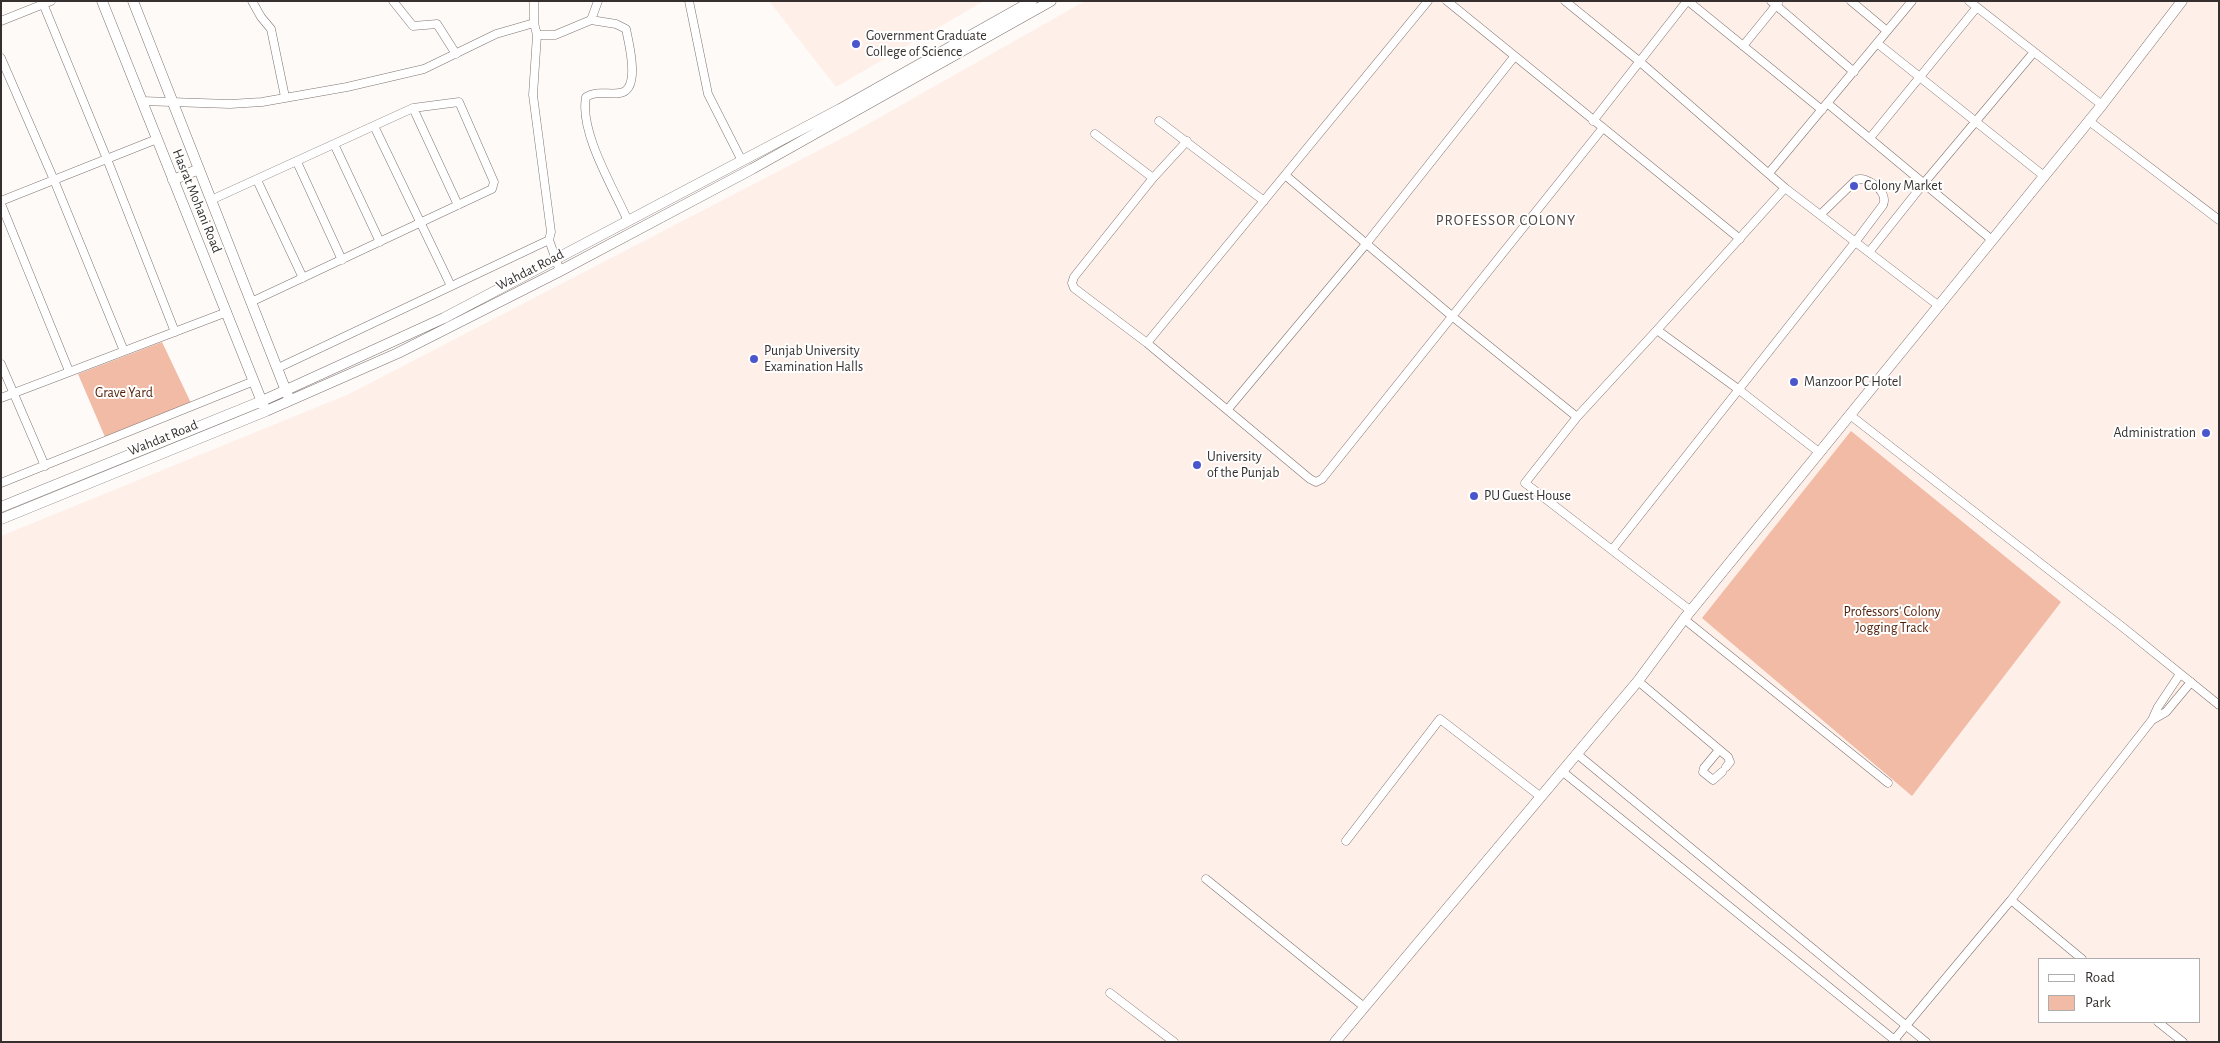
<!DOCTYPE html>
<html>
<head>
<meta charset="utf-8">
<style>
	body { margin:0 }
	#map { position:relative; width:2220px; height:1043px; overflow:hidden; background:#fefaf8; font-family:"Alegreya Sans",sans-serif }
	canvas { display:block }
	.frame { position:absolute; inset:0; border:2px solid #35302f; pointer-events:none }
	.legend { position:absolute; left:2038px; top:958px; width:162px; height:65px; box-sizing:border-box; background:#fff; border:1px solid #aeacac; margin:0; padding:6px 9px; list-style:none; font-size:15px; color:#35302f }
	.legend li { display:flex; align-items:center; gap:10px; height:25px }
	.legend b { width:25px; border:1px solid #aeacac }
</style>
</head>
<body>
<div id="map">
<canvas width="2220" height="1043"></canvas>
<div class="frame"></div>
<ul class="legend">
<li><b style="height:6px;background:#fff"></b>Road</li>
<li><b style="height:14px;background:#f1bba6"></b>Park</li>
</ul>
</div>
<script>
const ctx = document.querySelector('canvas').getContext('2d');
ctx.lineJoin = 'round';
function paint(path, color) { ctx.fillStyle = color; ctx.fill(path, 'evenodd'); }
function trace(path, color, width, dash) { ctx.strokeStyle = color; ctx.lineWidth = width; ctx.lineCap = dash ? 'butt' : 'round'; ctx.setLineDash(dash || []); ctx.stroke(path); }
function label(font, color, halo, rows, align = 'center') {
  ctx.font = font + ' "Alegreya Sans",sans-serif'; ctx.lineWidth = 4; ctx.setLineDash([]); ctx.textBaseline = 'middle'; ctx.strokeStyle = halo; ctx.fillStyle = color; for (const [text, x, y, turn = 0] of rows) {
    ctx.save(); ctx.translate(x, y); ctx.rotate((+turn || 0) * Math.PI / 180); ctx.textAlign = isNaN(turn) ? turn : align; if (halo) ctx.strokeText(text, 0, 0); ctx.fillText(text, 0, 0); ctx.restore();
  }
}
const built = new Path2D(`
	M769,1h215l-148,86z
	M1085,1h1134v1041h-2218v-506l348,-142 503,-261zM2039,959h160v63h-160z`);
const green = new Path2D(`
	M162,342l29,61 -86,34 -27,-63z
	M1851,431l210,171 -149,194 -210,-178z`);
const street = new Path2D(`
	M42,1l65,158 68,173
	M252,1l9,16 10,12 14,68
	M393,1l20,25 24,-2 19,30
	M534,1v22l3,12 -4,60 18,137 -2,8 11,31
	M689,1l19,93 34,67
	M1447,1l293,238
	M1565,1l74,60 146,127 -128,142 81,59 82,64
	M1688,1l134,109
	M1771,1l83,71
	M1851,1l36,30
	M1969,1l133,104
	M591,20l7,-19
	M1,21l50,-20
	M537,35h18l36,-15 25,4 10,5c3,15 15,61 -6,64 -12,2 -23,-3 -34,4 -7,35 28,92 42,124
	M1877,43l167,133
	M1743,46l35,-43
	M1,58l53,122 70,171
	M142,101l88,3 32,-2 85,-15 77,-18 72,-35 38,-11
	M1827,103l165,137
	M413,108l45,97
	M1159,121l105,80
	M1593,121l94,-120
	M2089,121l130,99
	M374,126l77,160
	M1095,134l58,44
	M1870,138l107,-131
	M1187,141l-34,37 -79,99 -2,6 2,5 73,55 281,-342
	M334,144l46,98
	M297,162l45,98
	M1769,173l143,-172
	M1285,175l168,142 124,100
	M257,180l46,98
	M1785,188l154,118
	M211,200l202,-92 46,-6 35,80 -2,7 -241,113
	M1,201l156,-62
	M1,204l68,167
	M1870,251l54,-68 110,-131
	M1657,330l-80,87 -52,66 166,128
	M1147,343l163,136 6,3 6,-3 280,-350
	M1,364l44,102
	M278,368l271,-128
	M1,398l226,-86
	M1228,409l138,-165 148,-187
	M1850,415l275,214 94,76
	M1,483l253,-102
	M1612,550l244,-309 27,-36c6,-13 -16,-30 -27,-25l-35,34
	M1684,619l204,164
	M1638,681l90,76 2,5 -4,5
	M2152,720l14,-8 25,-30
	M1719,750l-15,18 -1,4 10,8 9,-8
	M1577,754l349,288
	M1563,772l334,270
	M1346,841l94,-122 101,78
	M1206,879l157,127
	M2011,900l71,59
	M1110,993l64,49
	M2158,1022l25,20
	M1894,1040l117,-140 141,-180 6,-13 22,-33`);
const secondary = new Path2D(`
	M102,1l162,406
	M133,1l155,395
	M173,180l26,-11
	M1,507l261,-106 182,-83 396,-209 192,-108
	M1,519l265,-108 132,-58 162,-82 192,-102 299,-168
	M1335,1042l303,-361 46,-62 418,-514 80,-104`);
const markers = [
	[856,44,5,"#4a56cb"],
	[1854,186,5,"#4a56cb"],
	[754,359,5,"#4a56cb"],
	[1794,382,5,"#4a56cb"],
	[2206,433,5,"#4a56cb"],
	[1197,465,5,"#4a56cb"],
	[1474,496,5,"#4a56cb"]
];
const poiNames = [
	["Government Graduate",866,36],
	["College of Science",866,52],
	["Colony Market",1864,186],
	["Punjab University",764,351],
	["Examination Halls",764,367],
	["Manzoor PC Hotel",1804,382],
	["Administration",2196,433,"right"],
	["University",1207,457],
	["of the Punjab",1207,473],
	["PU Guest House",1484,496]
];
const streetNames = [
	["Hasrat Mohani Road",197,201,68],
	["Wahdat Road",530,270,-27],
	["Wahdat Road",163,438,-22]
];
const parkNames = [
	["Grave Yard",124,393],
	["Professors' Colony",1892,612],
	["Jogging Track",1892,628]
];
const neighbourhoodNames = [
	["PROFESSOR COLONY",1506,220]
];
paint(built, '#ffefe9');
paint(green, '#f1bba6');
trace(street, '#7f7470', 9);
trace(secondary, '#7f7470', 11);
trace(street, '#fff', 8);
trace(secondary, '#fff', 10);
for (const [x, y, r, color] of markers) { const dot = new Path2D(); dot.arc(x, y, r, 0, 2 * Math.PI); ctx.fillStyle = color; ctx.fill(dot); trace(dot, '#fff', 2); }
label('14px', '#35302f', '#fff', poiNames, 'left');
label('14px', '#35302f', '#fff', streetNames);
label('14px', '#501d05', '#fff', parkNames);
ctx.letterSpacing = '1px';
label('15px', '#514743', '#fff', neighbourhoodNames);
ctx.letterSpacing = '0px';
</script>
</body>
</html>
